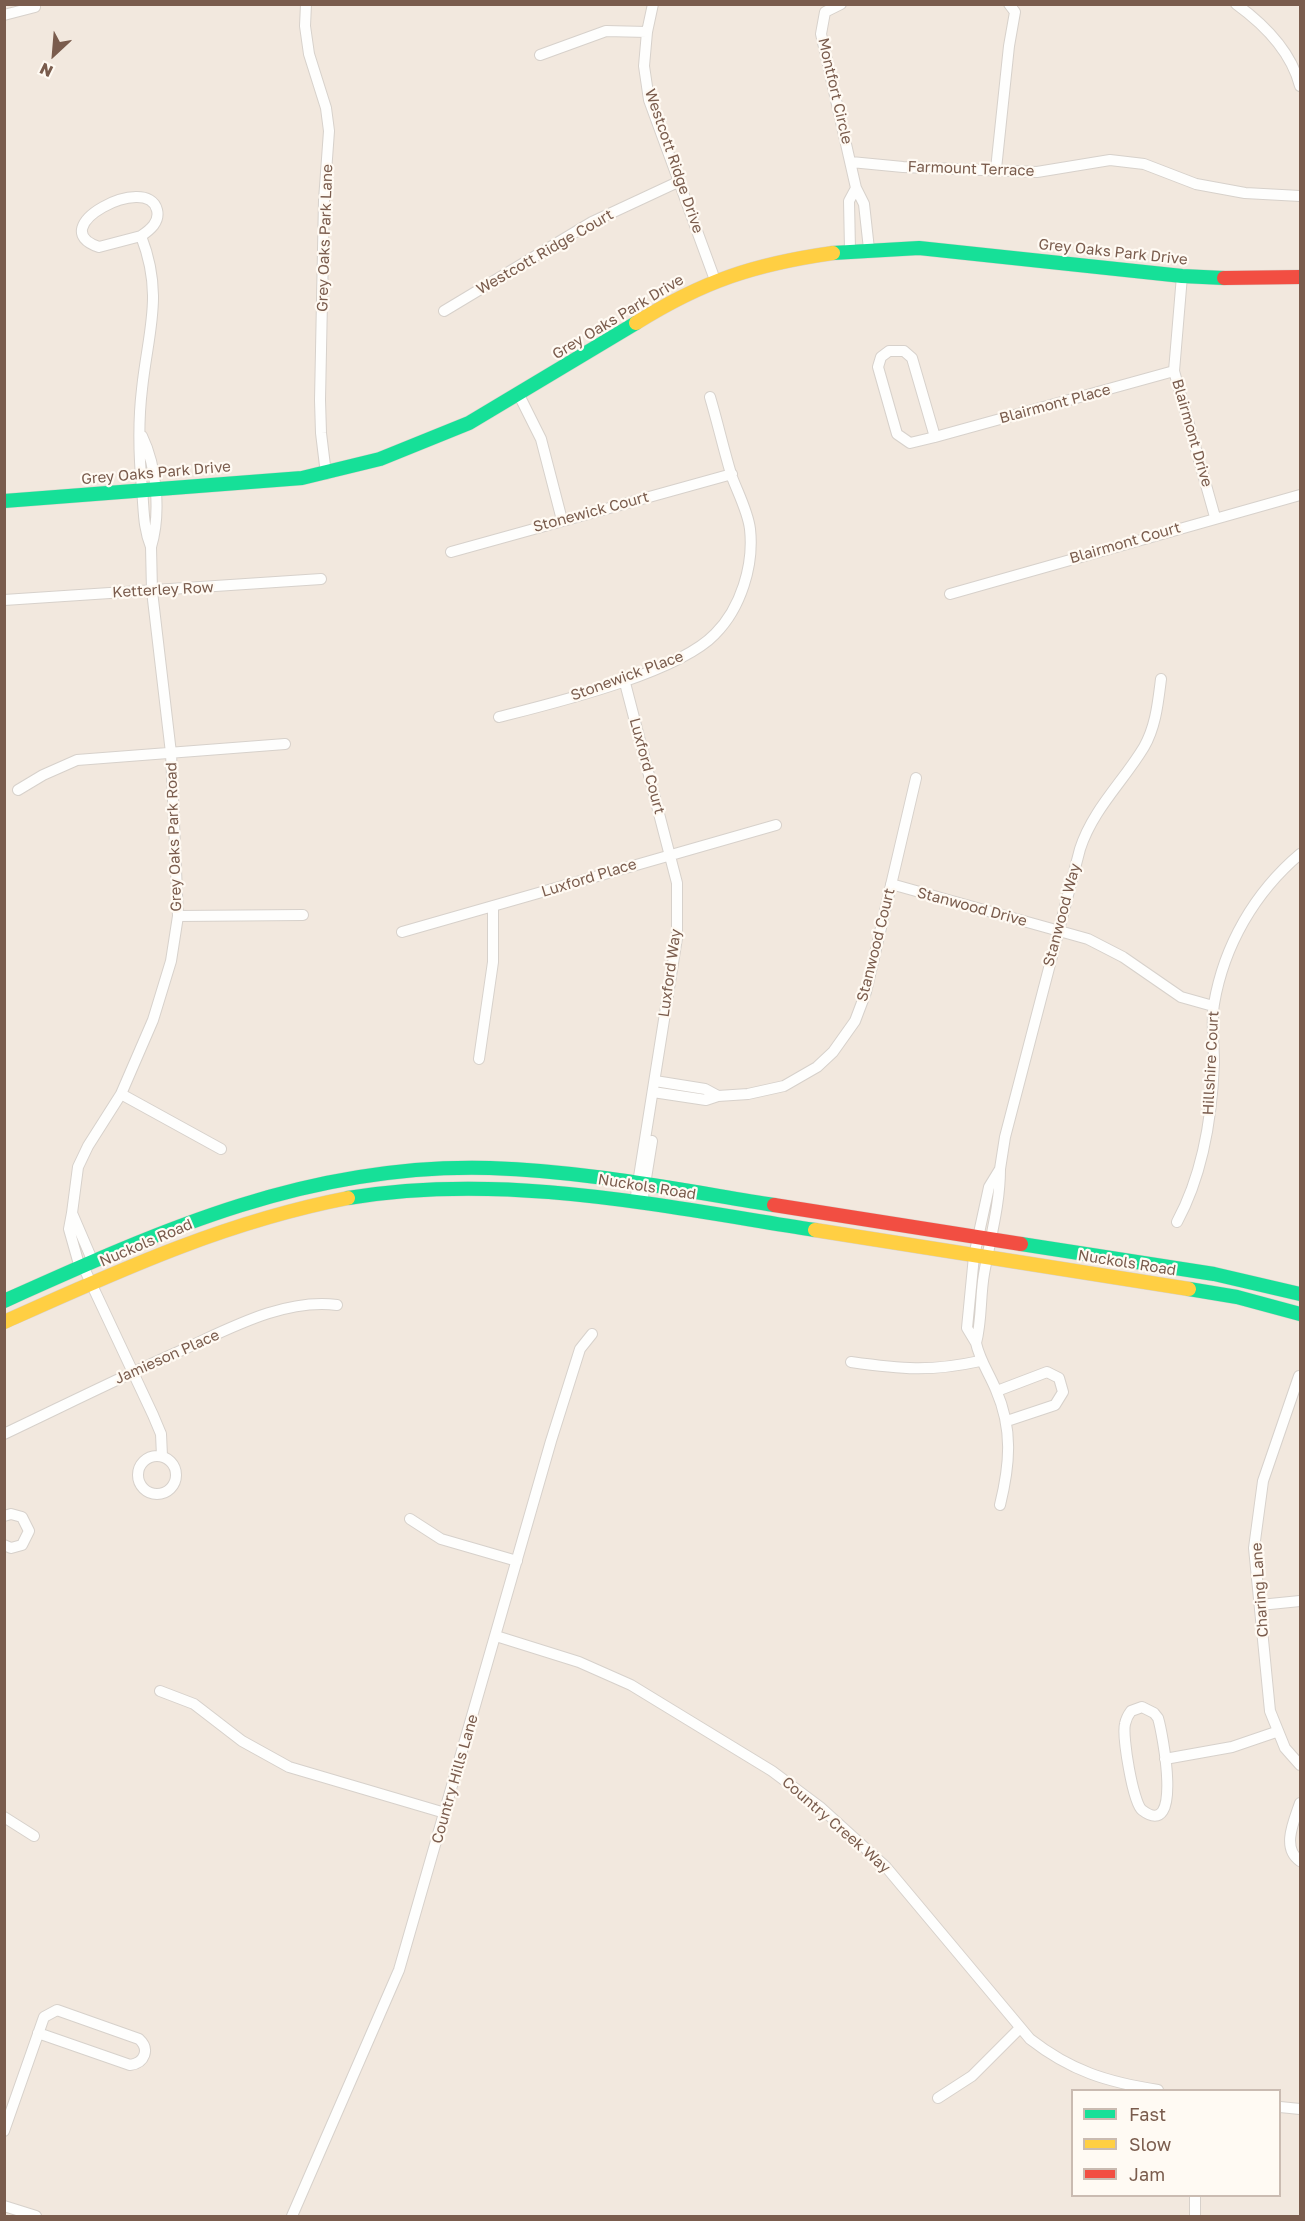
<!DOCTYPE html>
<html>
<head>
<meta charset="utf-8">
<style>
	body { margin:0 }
	#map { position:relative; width:1305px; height:2221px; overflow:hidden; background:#f9f5f0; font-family:"Golos Text",sans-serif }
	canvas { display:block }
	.frame { position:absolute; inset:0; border:6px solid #7a5c4d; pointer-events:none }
	.legend { position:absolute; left:1071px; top:2089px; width:210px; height:108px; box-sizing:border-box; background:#fffaf3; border:2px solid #cabbb1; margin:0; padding:8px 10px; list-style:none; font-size:18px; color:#7a5c4d }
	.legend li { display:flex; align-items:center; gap:12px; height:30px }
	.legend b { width:30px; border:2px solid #cabbb1 }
	.north { position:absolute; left:24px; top:24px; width:60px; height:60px; -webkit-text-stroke:4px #fffaf3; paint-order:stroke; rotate:206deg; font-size:16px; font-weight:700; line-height:24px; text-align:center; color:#7a5c4d }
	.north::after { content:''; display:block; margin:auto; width:21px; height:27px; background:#7a5c4d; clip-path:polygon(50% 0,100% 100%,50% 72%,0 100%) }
</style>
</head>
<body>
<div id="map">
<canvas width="1305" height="2221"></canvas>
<div class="frame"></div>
<ul class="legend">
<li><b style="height:8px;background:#16e098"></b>Fast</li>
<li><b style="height:8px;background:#ffcf43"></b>Slow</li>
<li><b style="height:8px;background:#f24e42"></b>Jam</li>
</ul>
<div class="north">N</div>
</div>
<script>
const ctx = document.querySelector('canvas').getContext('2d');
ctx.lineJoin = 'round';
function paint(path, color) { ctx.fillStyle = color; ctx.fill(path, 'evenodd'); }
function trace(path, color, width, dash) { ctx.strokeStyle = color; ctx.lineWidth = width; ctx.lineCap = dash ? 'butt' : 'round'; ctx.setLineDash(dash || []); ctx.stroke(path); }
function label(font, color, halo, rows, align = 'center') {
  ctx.font = font + ' "Golos Text",sans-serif'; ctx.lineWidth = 4.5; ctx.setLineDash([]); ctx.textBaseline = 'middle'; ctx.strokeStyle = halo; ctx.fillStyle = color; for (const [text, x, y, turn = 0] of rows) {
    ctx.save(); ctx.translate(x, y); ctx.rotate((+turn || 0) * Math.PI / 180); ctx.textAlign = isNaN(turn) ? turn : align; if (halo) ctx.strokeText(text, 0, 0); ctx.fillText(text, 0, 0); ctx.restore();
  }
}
const residential = new Path2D(`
	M5,5h1295v2211h-1295zM1072,2090h208v106h-208z`);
const street = new Path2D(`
	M306,4l-1,22 4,28 17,54 3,23 -5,69 -4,200 1,33 5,41
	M653,4l-6,28 -3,34 5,34 66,180
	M841,4l-16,8 -4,22 35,154
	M1236,4c29,21 55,47 64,82
	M4,15l31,-8
	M540,55l66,-24 41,1
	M851,162l52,5 134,5 73,-12 34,4 52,20 49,9 55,3
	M996,169l13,-123 6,-34 -6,-8
	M141,236l-42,11c-58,-19 49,-75 58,-37 3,12 -7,20 -16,26 23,59 7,95 1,153 -4,33 -3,68 0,100 2,21 1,38 9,58 10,-33 6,-80 -9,-111
	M850,250l-1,-49 7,-13 8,16 5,45
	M1182,276l-8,95 41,146
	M444,311l148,-89 88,-41
	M519,395l22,44 21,81
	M935,437l-25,6 -13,-9 -19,-67 3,-10 8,-6h15l8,7 23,79 239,-66
	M451,552l281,-78
	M950,594l350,-99
	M4,600l317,-21
	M624,679l53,204v55l-42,264
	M499,717c55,-14 179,-44 216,-83 26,-26 39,-69 35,-105 -2,-17 -12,-36 -18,-52 -8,-26 -14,-53 -22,-80
	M18,790l25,-15 34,-15 208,-16
	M891,884l197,55 35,18 58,40 32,9
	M178,916l125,-1
	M402,932l374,-107
	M479,1059l14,-97v-56
	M655,1081l50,8 13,7
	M653,1092l53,8 12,-4 30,-2 36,-8 33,-19 16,-15 22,-31 11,-29 50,-214
	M121,1094l100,55
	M1000,1169l5,-32 75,-288c13,-40 43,-67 64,-102 12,-21 14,-45 17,-68
	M1000,1169c0,36 -10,70 -16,105 -4,23 -2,46 -8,69l-9,-15 7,-72 15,-69z
	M642,1203l10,-62
	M72,1213l6,-46 10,-21 33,-52 32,-74 18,-59 7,-45 -7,-163 -19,-162 -1,-44
	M1177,1222c26,-48 35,-105 37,-159 0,-18 -3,-41 0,-59 10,-59 41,-112 86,-150
	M83,1266l70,149 8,19 1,22
	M80,1268l-11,-39 3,-16 21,49
	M976,1343c4,18 13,30 20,47 17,39 14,74 4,115
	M851,1362c50,7 79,10 129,-1
	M1299,1376l-36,105 -9,67 16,163 15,37 15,17
	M997,1391l50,-19 12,6 4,14 -8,13 -48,16
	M4,1434c59,-28 117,-57 176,-83 47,-21 103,-53 157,-46
	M138 1475a19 19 0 1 1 38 0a19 19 0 1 1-38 0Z
	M4,1516l7,-2 11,3 7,14 -7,14 -11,3 -7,-3
	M410,1519l31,20 76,22
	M1260,1605l40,-4
	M496,1636l83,26 52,23 141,86 48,36 66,60 144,172c41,32 77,43 128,51
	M160,1691l34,13 48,37 47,26 156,46
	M1142,1707l12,6 4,5c4,13 26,124 -16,92 -9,-7 -20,-74 -17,-86 1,-5 3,-9 6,-13z
	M1165,1759l67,-12 44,-15
	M1300,1803c-6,18 -19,45 0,58
	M4,1817l30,19
	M938,2098l34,-22 48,-48
	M1280,2107l20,2
	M4,2131l40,-114 13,-7 82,29c11,10 6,24 -9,26l-92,-32
	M4,2206l32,10
	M292,2216l107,-246 152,-529 29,-92 12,-15
	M1195,2216v-20`);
const fast = new Path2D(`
	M833,253l86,-5 263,28 42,2
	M4,501l298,-23 78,-19 89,-36 167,-100
	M348,1198c157,-26 312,8 467,32
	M1021,1244l193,30 86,20
	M1189,1289l48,8 63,17
	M4,1301c160,-72 306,-138 486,-133 96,3 190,22 284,37`);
const slow = new Path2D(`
	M636,323c67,-42 119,-59 197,-70
	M815,1230l374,59
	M4,1322c114,-51 220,-100 344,-124`);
const jam = new Path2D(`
	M1224,278l76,-1
	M774,1205l247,39`);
const streetNames = [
	["Montfort Circle",835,91,77],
	["Westcott Ridge Drive",674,161,71],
	["Farmount Terrace",971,169,2],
	["Grey Oaks Park Lane",325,238,-88],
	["Westcott Ridge Court",545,252,-30],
	["Grey Oaks Park Drive",1113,252,6],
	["Grey Oaks Park Drive",618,317,-31],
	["Blairmont Place",1055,404,-15],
	["Blairmont Drive",1192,433,74],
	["Grey Oaks Park Drive",156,473,-5],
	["Stonewick Court",591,512,-15],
	["Blairmont Court",1125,543,-16],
	["Ketterley Row",163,590,-3],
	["Stonewick Place",627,676,-20],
	["Luxford Court",647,766,75],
	["Grey Oaks Park Road",174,837,-92],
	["Luxford Place",589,878,-17],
	["Stanwood Drive",972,907,15],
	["Stanwood Way",1062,915,-75],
	["Stanwood Court",876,945,-76],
	["Luxford Way",670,973,-82],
	["Hillshire Court",1211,1063,-87],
	["Nuckols Road",647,1187,9],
	["Nuckols Road",146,1243,-23],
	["Nuckols Road",1127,1263,9],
	["Jamieson Place",167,1357,-24],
	["Charing Lane",1260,1590,-94],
	["Country Hills Lane",455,1779,-74],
	["Country Creek Way",836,1825,41]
];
paint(residential, '#f2e8de');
trace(street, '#d7d1cb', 12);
trace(fast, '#d9d2cb', 15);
trace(slow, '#d9d2cb', 15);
trace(jam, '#d9d2cb', 15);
trace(street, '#fefefd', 10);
trace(fast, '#16e098', 14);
trace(slow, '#ffcf43', 14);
trace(jam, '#f24e42', 14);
label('15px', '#7a5c4d', '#fffaf3', streetNames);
</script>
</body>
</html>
